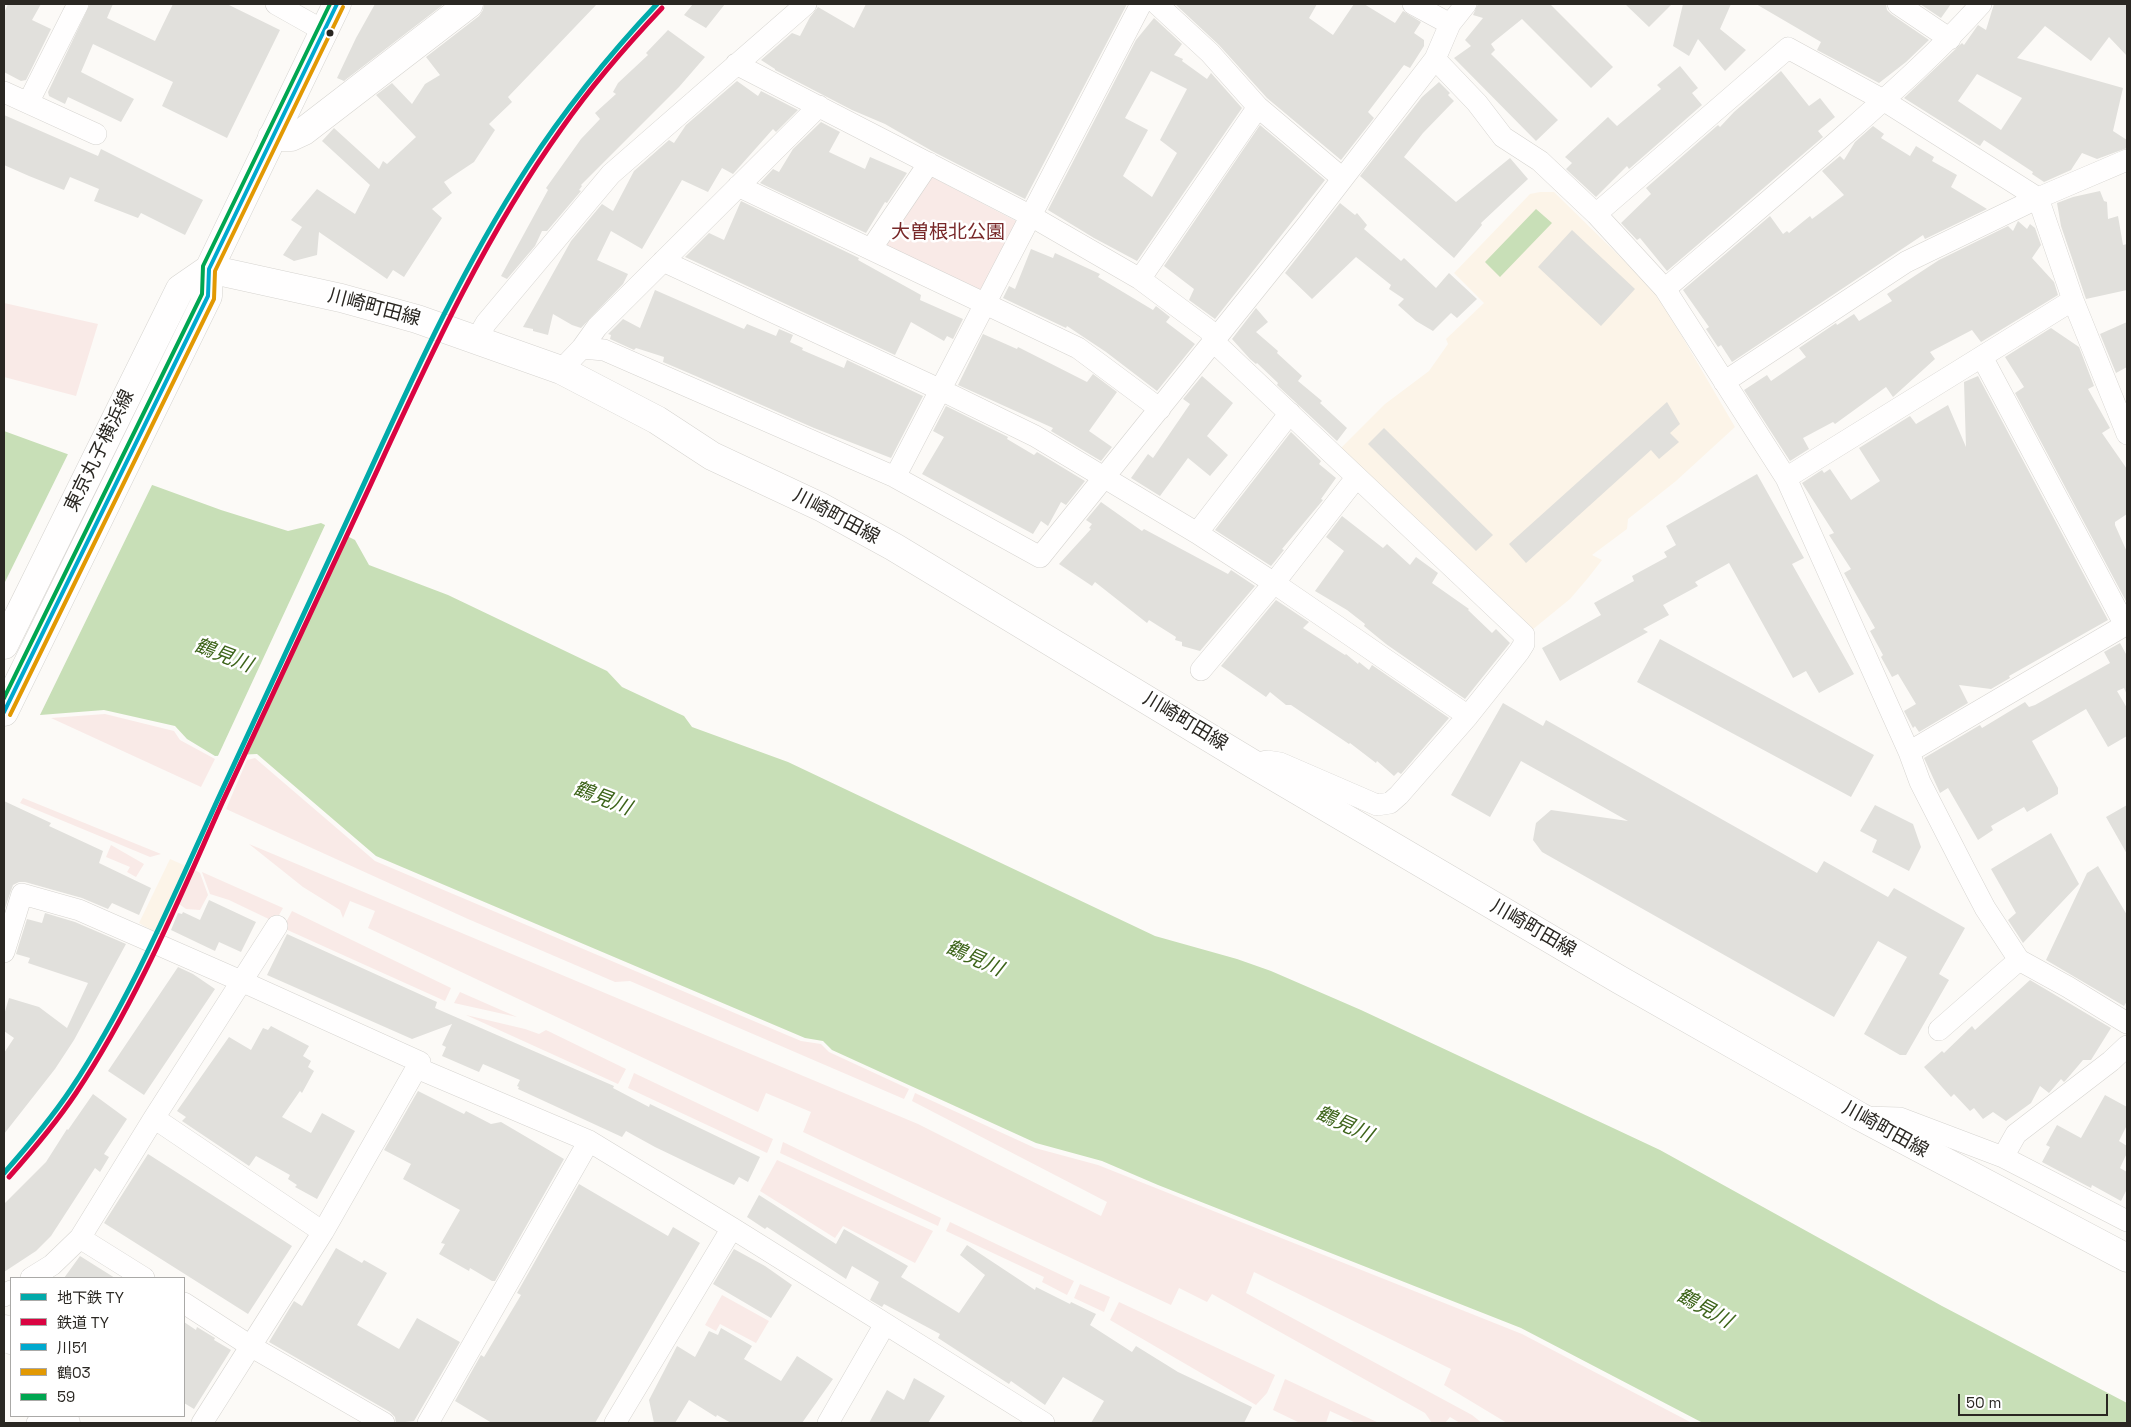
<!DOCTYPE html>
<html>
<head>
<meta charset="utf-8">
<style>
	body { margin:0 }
	#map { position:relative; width:2131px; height:1427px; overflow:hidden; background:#fcfaf7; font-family:"Space Grotesk","Noto Sans JP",sans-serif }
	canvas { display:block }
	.frame { position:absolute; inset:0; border:5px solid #2a2722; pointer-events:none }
	.legend { position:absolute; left:10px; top:1277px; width:175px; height:140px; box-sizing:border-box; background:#fff; border:1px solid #aaa9a7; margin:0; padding:6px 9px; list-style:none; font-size:15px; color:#2a2722 }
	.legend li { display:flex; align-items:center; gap:10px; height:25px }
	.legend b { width:25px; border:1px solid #aaa9a7 }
	.scale { position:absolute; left:1958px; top:1394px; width:150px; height:22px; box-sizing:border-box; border:2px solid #2a2722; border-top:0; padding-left:6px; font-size:15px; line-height:18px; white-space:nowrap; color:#2a2722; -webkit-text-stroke:4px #fff; paint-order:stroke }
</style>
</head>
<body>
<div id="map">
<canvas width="2131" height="1427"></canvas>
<div class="frame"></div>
<ul class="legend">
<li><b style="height:6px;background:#01aaaa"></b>地下鉄 TY</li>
<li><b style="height:6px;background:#da0442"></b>鉄道 TY</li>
<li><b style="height:6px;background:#00a9ce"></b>川51</li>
<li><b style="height:6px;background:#e29903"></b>鶴03</li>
<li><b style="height:6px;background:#00a651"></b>59</li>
</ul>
<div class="scale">50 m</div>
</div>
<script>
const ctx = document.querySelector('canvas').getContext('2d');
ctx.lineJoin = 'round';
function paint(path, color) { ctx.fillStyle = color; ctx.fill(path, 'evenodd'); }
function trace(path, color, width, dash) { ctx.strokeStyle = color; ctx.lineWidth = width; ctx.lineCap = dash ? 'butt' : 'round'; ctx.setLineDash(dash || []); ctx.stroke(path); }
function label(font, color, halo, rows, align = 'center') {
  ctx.font = font + ' "Space Grotesk","Noto Sans JP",sans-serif'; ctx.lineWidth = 5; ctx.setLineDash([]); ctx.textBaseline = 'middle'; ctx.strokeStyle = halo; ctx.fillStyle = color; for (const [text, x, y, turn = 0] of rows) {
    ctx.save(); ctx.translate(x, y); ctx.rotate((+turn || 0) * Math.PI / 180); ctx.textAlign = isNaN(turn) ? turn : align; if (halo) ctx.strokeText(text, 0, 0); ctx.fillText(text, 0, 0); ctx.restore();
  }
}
const built = new Path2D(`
	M1540,192h14l102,100 79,135 -59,54 -48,38 -1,10 -35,26 10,5 -14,18 -18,21 -38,31 -192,-181 45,-45 44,-33 19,-27 -2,-5 38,-36 -30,-30 76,-79z
	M170,859l25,11 -32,67 -24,-14z`);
const green = new Path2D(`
	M932,177l84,44 3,5 -37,70 -98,-51z
	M4,303l94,21 -22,72 -72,-19z
	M105,714l69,17 6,9 35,19 -14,28 -150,-69z
	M255,758l120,103 426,180 20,3 8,8 80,37 -5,10 -274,-118 -15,1 -147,-63 -242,-110 21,-49z
	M23,798l138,56 -11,3 -130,-54z
	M249,844l669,280 183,92 6,-14 -195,-101 3,-8 120,55 63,17 424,169 170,89h-185l-63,-38 7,-16 -197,-97 -8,21 226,122 10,8h-22l-10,-6 -5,6h-13l-7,-10 -213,-119 -5,8 -28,-14 -8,17 -368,-173 8,-20 -45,-19 -8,19 -390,-184 7,-17 -25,-10 -7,17 -3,-8 -37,-23z
	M111,845l33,19 -8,13 -9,-5 3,-5 -24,-10z
	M195,870l5,3 8,22 -8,15 -14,-1 -7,-5z
	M202,872l81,36 -8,14 -46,-22 -19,-6z
	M292,911l159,77 -6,13 -162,-73z
	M460,992l57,25 -63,-14z
	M466,1015l59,14 14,5 7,-4 80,39 -8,15z
	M634,1073l139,66 -6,14 -139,-65z
	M783,1142l158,76 -3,8 -158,-73z
	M777,1160l156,71 -18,32 -72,-37 -8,12 -75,-47z
	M950,1222l124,59 -7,14 -25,-13 2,-5 -98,-46z
	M1080,1284l30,13 -6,15 -30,-14z
	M722,1295l47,26 -13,22 -36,-19 -4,7 -11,-6z
	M1119,1302l156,73 -8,18 -11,12 -146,-85z
	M1285,1379l94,44h-23l-26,-12 -4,12h-26l-27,-13z`);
const water = new Path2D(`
	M1536,209l16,14 -52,54 -15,-15z
	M4,431l217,79 67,21 33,-8 34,17 14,25 79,30 159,76 15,16 62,29 8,11 96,35 367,174 82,23 34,12 90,39 299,140 282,156 185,97v20h-424l-182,-95 -363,-143 -56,-24 -66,-18 -204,-93 -9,-9 -18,-3 -429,-182 -119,-102 -42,2 -28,-17 -12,-13 -71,-16 -64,5 -36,-16z`);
const pier = new Path2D(`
	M69,452l84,31 -114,234 -35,-15v-118z
	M326,523l23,11 -103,223 -29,1z`);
const building = new Path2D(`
	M8,4h33l-9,16 19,9 -25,51 -5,1 -17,-9v-59z
	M90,4h23l-6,14 48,23 18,-37h54l53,26 -53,108 -65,-32 11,-24 -80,-38 -12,28 53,27 -13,23 -53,-25 -3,7 -16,-8 -1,-4z
	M375,4h69l-100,77 -7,-3 19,-40z
	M484,4h113l-89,93 4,5 -23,22 6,6 -21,32 -30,20 8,11 -20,16 10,9 -38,59 -11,-7 -6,9 -68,-47 -2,23 -23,6 -11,-6 19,-28 -11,-7 26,-31 38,25 15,-29 -48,-44 12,-13 45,41 4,-8 4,3 29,-27 -40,-42 16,-12 20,21 13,-20 15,-9 -14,-18 53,-41 4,-6z
	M693,4h32l-19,24 -22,-13z
	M866,4h261l-102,195 -93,-48 -47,-27 -33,-14 -77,-40v-1l-14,-9 31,-27 8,3 10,-19 8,-10 36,21z
	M1175,4h142l-8,14 24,17 21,-31h10l31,19 8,-12 18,11 -7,11 10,7v6l-14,22 -6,-3 -36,47 6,6 -33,42 -74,-62 -48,-53z
	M1478,4h72l63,63 -22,21 -69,-69 -31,25 4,6 -4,4 67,66 -22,21 -82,-83 17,-12 -6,-6 18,-22 -10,-3z
	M1625,4h47l-23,23z
	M1683,4h48l-11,25 26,21 -21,21 -27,-32 -9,17 -16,-10z
	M1756,4h130l1,6 4,4 38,26 -23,22 -27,21 -62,-33 4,-8z
	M1920,4h31l-10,14z
	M1994,4h133v52l-18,-19 -18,24 -46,-35 -28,32 106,30 -10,43 14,9v8l-30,11 -15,-6 -11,17 -27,12 -12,-8 1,-2 -49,-32 -4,6 -76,-48 58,-55 2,2 14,-20 8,5zM1977,74l45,24 -21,32 -43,-29z
	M1154,18l28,26 -8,11 9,4 -1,2 25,18 4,-6 31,35 -105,153 -43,-23 -46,-28 88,-170zM1151,71l36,18 -27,51 17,13 -25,44 -29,-21 25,-46 -23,-12z
	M668,30l37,27 -26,30 -98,98 1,1 -3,4 2,1 -34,40h-5l-7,15 -28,33 -6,-3 47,-86 -2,-2 35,-49 19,-20 -5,-6 21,-19 -3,-2 5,-9 30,-28 -2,-2z
	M1680,66l18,22 -6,5 10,12 -73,64 -2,-3 -31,31 -30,-28 6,-6 -7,-6 43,-40 9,9 44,-37 -4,-4z
	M1781,71l28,35 11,-8 15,19 -17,14 5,6 -156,134 -27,-33 -3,2 -16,-17 30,-29 -5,-6 72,-63 2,2 14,-15z
	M737,81l21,15 3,-5 37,19 -22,22 -3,-3 -40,45 -11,-6 -14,24 -26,-12 -40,69 -31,-18 -14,29 31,14 -5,10 -42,44 -9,-3 -19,-11 -5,21 -15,-4v-2l-10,-2 48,-86 31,-37 11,7 21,-40 35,-31 5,3 12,-18z
	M1439,82l11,11 -2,2 6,6 -31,32 -19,24 52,45 54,-44 18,21 -47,44 1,2 -28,33 -94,-82 62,-79z
	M4,115l94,41 3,-7 102,51 -18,35 -44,-22 -3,5 -44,-17 5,-12 -29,-12 -6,13 -35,-14 -25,-11z
	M821,122l19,10 -11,20 36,17 5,-12 37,16 -20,30 -2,-1 -19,31 -106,-50 13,-14 6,3 14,-23z
	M1260,125l65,55 -110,139 -26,-19 5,-11 -30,-23z
	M1873,126l11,8 -3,4 29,18 6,-10 18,11 -2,4 25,14 -6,12 36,22 -62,30 -2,-4 -191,127 -11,-17 -3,2 -12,-18 3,-2 -26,-37 87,-74 13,18 4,-3 2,2 21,-17 2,3 32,-24 -22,-24 18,-15 4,4 11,-18z
	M2100,191l4,10 3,1 1,17 10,-3 5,29 4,-1v46l-41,9 -25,-73 -4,-23 16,-6z
	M741,201l118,57 -1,2 63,35 -1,5 43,19 -10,20 -6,-3 -3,5 -33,-19 -16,33 -210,-98 24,-24 15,7z
	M1340,203l15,12 2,-2 10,12 -3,4 37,32 3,-3 32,30 13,-15 28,26 -20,19 -6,-5 -18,18 -17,-10 -18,-16 6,-6 -15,-10 2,-4 -35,-28 -44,42 -27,-26z
	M2018,221l9,8 3,-5 5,4 6,17 -9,13 22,24 4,13 -77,47 -9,-12 -42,22 5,7 -42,38 -7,-10 -51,37 -2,-2 -30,16 6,11 -19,12 -46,-71 23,-15 4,6 35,-24 -7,-9 37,-25 1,2 17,-11 5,7 33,-20 -5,-7 52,-34 69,-34 5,5z
	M1572,230l63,59 -34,37 -63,-59z
	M1031,249l22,9 2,-5 45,21 -2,3 55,33 3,-4 14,11 -4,5 29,22 -38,47 -51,-39 -39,-26 -1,2 -63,-30 6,-12 6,3z
	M655,290l89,39 3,-5 29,12 3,-7 14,6 -3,7 13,6 -1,2 42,18 3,-8 76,36 -32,62 -77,-30 -116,-51 -35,-15 1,-5 -28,-9 -2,2 -24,-11 1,-4 -3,-1 15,-15 17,9z
	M1256,308l12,14 -12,10 22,19 -1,2 25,23 -4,5 24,20 -2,2 27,25 -10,13 -60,-56 1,-2 -21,-20 -1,1 -6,-5 -18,-20z
	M2127,322v45l-11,6 -16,-39z
	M2051,328l28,19 15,39 -6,3 22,39 -8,5 25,36v45l-12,8v3l12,27v51l-112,-210 9,-6 -19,-30z
	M983,334l34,15 1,-2 69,35 6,-8 24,18 -28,39 23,16 -11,14 -50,-30 2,-3 -95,-43z
	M1202,376l31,27 -26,33 21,19 -18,21 -22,-18 -28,38 -29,-18 17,-24 5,4 37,-54 -7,-5z
	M1978,376l130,244 -99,56 1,2 -19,11 -32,-4 9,18 -49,29 -4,-6 -2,2 -9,-17 12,-7 -18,-30 -6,3 -11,-20 2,-2 -13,-24 5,-3 -31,-55 7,-4 -22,-34 5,-2 -32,-50 20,-13 2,3 6,-4 21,31 29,-19 -21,-33 51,-32 6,8 32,-19 18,42 -2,-65z
	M1667,402l13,22 -10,9 9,9 -20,17 -8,-9 -125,113 -17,-19z
	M946,406l62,31 -1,2 27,16 3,-3 48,29 -19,24 -5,-3 -13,24 -7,-5 -8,13 -111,-60 22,-37 -11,-6z
	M1384,428l109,107 -17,16 -108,-107z
	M1291,432l30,29 -2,3 17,14 -15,21 2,1 -41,49 2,1 -13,16 -56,-36z
	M1757,474l47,84 -12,6 62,110 -35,19 -13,-22 -13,7 -64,-115 -34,19 3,4 -35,19 6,10 -26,14 5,3 -88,49 -18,-33 59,-33 -7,-12 40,-22 -2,-5 35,-19 -3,-5 12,-7 -10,-19z
	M1101,502l41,29 2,-2 84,45 3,-4 24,16 -55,65 -18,-5v-4l-7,-2 1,-3 -27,-17 -2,3 -52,-41 -3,4 -33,-22 32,-35 -2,-1 3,-4 -6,-4z
	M1342,516l41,32 4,-4 23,21 6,-8 22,16 -6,10 37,26 -1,1 24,23 4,-4 14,14 -45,56 -79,-55 -22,-18 1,-2 -18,-14 -32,-19 29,-40 -18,-14z
	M1276,600l33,22 -6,6 42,27 1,-1 12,10 1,-2 10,8 3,-5 77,53 -48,56 -3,-2 -4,4 -17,-15 -1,2 -26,-20 -1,1 -58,-39h-5l-16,-13 -4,5 -45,-31z
	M1660,639l214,116 -23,42 -214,-115z
	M2120,643l6,11 1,-1v42l-3,-7 -7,3 10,17v28l-19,11 -22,-38 -54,32 26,47v6l-31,18 -3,-5 -33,19 2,4 -15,10 -30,-52 -8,5 -16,-35 56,-33 2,3 43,-26 4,5 6,-2 75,-42 -6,-11z
	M1503,703l40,23 3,-6 271,153 7,-12 64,36 6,-9 71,40 -26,46 10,6 -43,75h-6l-36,-21 43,-77 -29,-16 -44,76 -292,-165 -9,-12 3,-17 15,-13 77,11 -107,-60 -31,56 -39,-22z
	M4,801l47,22 -2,3 54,25 -4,12 52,25 -12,27 -27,-12 -4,6 -26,-11 -57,-16h-6l-6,3 -9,26z
	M1875,805l38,19 8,23 -12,24 -37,-19 5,-12 -17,-9z
	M2127,805v49l-21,-37z
	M2051,833l28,51 -56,59 -15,-23 8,-7 -25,-44z
	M2098,866l29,49v86l-3,5 -78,-46 41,-87z
	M209,900l47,22 -15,30 -22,-10 -4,9 -44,-21 7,-17 4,1 1,-2 17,8z
	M45,913l30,9 51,22 -52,96 -19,29 -51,65v-81l10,-15 -10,-7v-16l5,-17 30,9 28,21 21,-45 -60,-20 2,-5 -14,-4 11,-35 15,4z
	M287,934l150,68 -2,6 179,78 -1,2 36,19 1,-3 110,53 -12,25 -9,-5 -5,8 -79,-38 -29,-16 -4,6 -104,-48 1,-2 -2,-1 3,-6 -37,-16 -4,8 -37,-16 4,-9 -4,-2 10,-21 -40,15 -145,-64z
	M178,967l15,7 22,15 -71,106 -36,-24z
	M2030,980l81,48 -20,32h-8l-17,20 -2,2 -3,-3 -12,14 -9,-7 -9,17 -25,18 -13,-9 -10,7 -9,-11 -4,3 -16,-17 -3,3 -27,-30 18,-16 2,2 28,-27 3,4z
	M271,1026l38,20 -6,10 8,5 -3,6 6,4 -12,22 -2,-2 -18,26 29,16 11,-20 33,18 -38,68 -22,-12 2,-2 -9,-6 2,-4 -34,-19 -7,10 -67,-45 4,-4 -9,-6 52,-74 22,13 12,-22 5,2z
	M418,1091l46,23 2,-3 25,13 10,-2 63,37 -69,122h-3l-22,-13 -1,3 -30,-17 6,-10 -4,-1 19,-33 -57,-31 8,-15 -27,-14z
	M93,1094l34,25 -23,35 5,3 -9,15 -5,-4 -44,68 -15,15 -32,21v-68l42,-42 21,-33 1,1z
	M2105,1095l22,12v18l-8,16 8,5v7l-7,15 7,4v17l-6,12 -29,-16 -1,3 -49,-26 8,-15 -4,-2 11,-20 24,13z
	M148,1154l144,92 -44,68 -144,-91z
	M579,1184l89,52 5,-9 27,16 -105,180h-103l-37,-22 26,-46 3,2 37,-62 -4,-2z
	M759,1195l77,49 8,-15 64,37 -7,11 58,36 26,-38 -25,-20 7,-10 68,45 1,-3 34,17 1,-2 25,12 -6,11 42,27 4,-6 42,26 74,35 -8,16h-153l13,-22 -41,-24 -18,28 -34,-24 -2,3 -71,-46 2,-4 -56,-30 -2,3 -12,-7 9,-18 -27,-16 -6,13 -79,-52 -2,2 -18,-12z
	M336,1248l26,15 2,-3 23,13 -30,52 42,24 18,-31 43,24 -46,79 -18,2 -1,-6 -5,-5 -121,-70 25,-41 8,5z
	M734,1249l31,17 27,19 -21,33 -58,-34z
	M80,1256l35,22h-51z
	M184,1322l12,8 1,-3 18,11 -1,2 17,10 -37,59 -10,-6z
	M721,1328l31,18 -8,13 37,22 16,-25 36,23 -31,44h-71l-14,-8 -1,2 -27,-17 -14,23h-21l-5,-23 28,-54 18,11 14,-26 9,4z
	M914,1378l31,18 -17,27h-59l18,-33 17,10z`);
const street = new Path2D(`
	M276,4l48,27
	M1157,4l53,49 48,54 84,71
	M1413,4l37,20
	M1898,4l52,35
	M1435,59l42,44 26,34 37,24 56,53 69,75 121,189 123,274 11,30 43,84 22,42 34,52 49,27 59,36
	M736,64l295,152 109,63 70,52 4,11 310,293v9l-5,8 -51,64 -69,79 -9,8 -13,2 -97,-42 -13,-2 -14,3
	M4,92l92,42
	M28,103l50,-99
	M738,186l340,162 82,61
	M1596,214l192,-166 95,52 155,98 35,102 54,134
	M871,249l58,-86
	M663,261l278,129 94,46 162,97 77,50 194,133
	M1140,279l118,-172
	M1665,289c62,-53 124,-105 185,-159 45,-40 90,-80 131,-126
	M476,340l10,-17 125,-149 195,-170
	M582,348l22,2 291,127 145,80 267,-332 128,-166 15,-35 16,-20
	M1982,357l143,268
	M561,370l21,-22 15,-21 222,-221
	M1724,382l182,-120 132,-64 89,-38
	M895,477l246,-473
	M1786,478l287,-178
	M1197,533l93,-120
	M1201,670l73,-87 82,-105
	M1909,752l218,-128
	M4,952l18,-58 57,16 162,71 179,81 -97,170 -121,191
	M1939,1030l80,-70
	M417,1068l172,73 143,87 312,195
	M1864,1117l36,1 103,39 13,-23 95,-73 16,-15
	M154,1118l169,114
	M2003,1157l124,64
	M80,1238l64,40
	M31,1278l21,-13 28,-27 74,-120 123,-192
	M4,1296l7,-5
	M184,1303l68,44 132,76
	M37,1423l13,-7
	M428,1423l161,-282
	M615,1423l117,-195
	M828,1423l57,-99`);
const secondary = new Path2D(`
	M272,137h19l13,-6 165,-127
	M209,269l132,29 76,21 144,51 96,50 55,36 109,51 73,40 359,217 367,216 239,136 268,142
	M4,1329l7,11
	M62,1416l4,7`);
const primary = new Path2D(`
	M4,645l176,-356 29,-20
	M4,712l204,-416 1,-27 128,-265`);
const bus1 = new Path2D(`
	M4,712l204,-416 1,-27 128,-265`);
const bus2 = new Path2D(`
	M10,715l204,-416 1,-28 128,-264`);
const bus3 = new Path2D(`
	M4,698l198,-404 1,-28 127,-262`);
const rail1 = new Path2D(`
	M9,1177c24,-27 47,-54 67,-84 60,-90 102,-192 146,-290 46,-100 94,-200 140,-300 60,-129 117,-259 200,-375 30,-43 64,-82 100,-120`);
const metro1 = new Path2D(`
	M4,1173c24,-27 47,-54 67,-84 60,-91 102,-192 147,-290 46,-100 93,-200 139,-300 52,-113 102,-226 170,-331 38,-59 82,-113 130,-164`);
const markers = [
	[330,33,4.5,"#2a2722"]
];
const parkNames = [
	["大曽根北公園",948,233]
];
const streetNames = [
	["川崎町田線",374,308,15],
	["東京丸子横浜線",100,451,-64],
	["川崎町田線",836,517,28],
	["川崎町田線",1185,722,31],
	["川崎町田線",1533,929,30],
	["川崎町田線",1885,1130,29]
];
const waterNames = [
	["鶴見川",223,656,21],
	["鶴見川",602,799,21],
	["鶴見川",974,959,24],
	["鶴見川",1344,1125,24],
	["鶴見川",1704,1309,29]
];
paint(built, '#fcf4e8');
paint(green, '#f9eae7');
paint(water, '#c8dfb7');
paint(pier, '#fcfaf7');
paint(building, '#e1e0dc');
trace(street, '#d6d4d0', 22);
trace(secondary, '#d6d4d0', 29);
trace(primary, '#d6d4d0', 29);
trace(street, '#fffefe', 21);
trace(secondary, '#fffefe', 28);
trace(primary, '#fffefe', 28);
trace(bus1, '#00a9ce', 4);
trace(bus2, '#e29903', 4);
trace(bus3, '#00a651', 4);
trace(rail1, '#da0442', 5);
trace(metro1, '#01aaaa', 5);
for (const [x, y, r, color] of markers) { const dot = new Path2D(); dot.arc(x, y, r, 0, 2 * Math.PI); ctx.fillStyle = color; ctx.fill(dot); trace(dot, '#fff', 2); }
label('19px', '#782829', '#fff', parkNames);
label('19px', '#2a2722', '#fff', streetNames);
label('italic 20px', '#3d641a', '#fff', waterNames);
</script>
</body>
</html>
